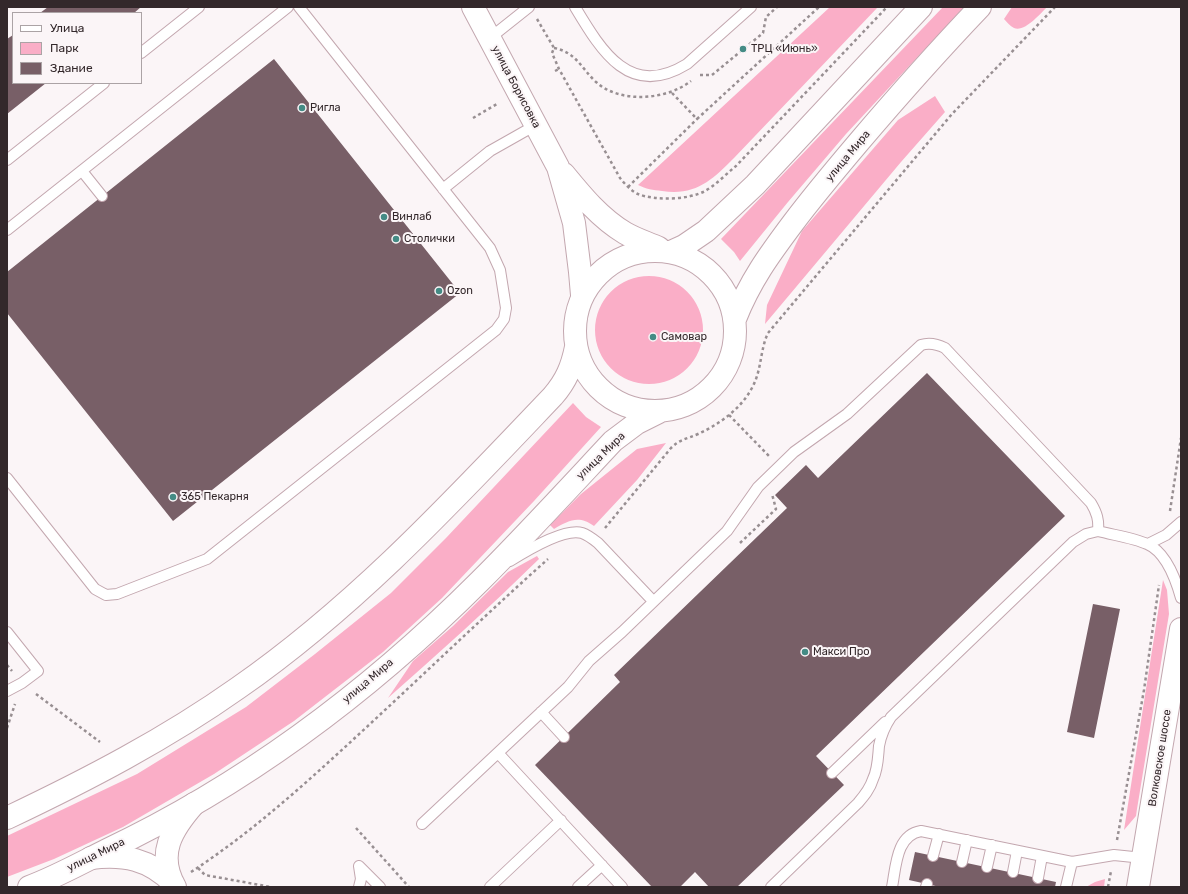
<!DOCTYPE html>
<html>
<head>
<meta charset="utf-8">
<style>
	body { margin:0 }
	#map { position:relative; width:1188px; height:894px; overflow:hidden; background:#fbf5f7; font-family:Rubik,sans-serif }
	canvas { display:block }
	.frame { position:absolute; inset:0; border:8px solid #33282b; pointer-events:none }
	.legend { position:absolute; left:12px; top:12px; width:130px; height:72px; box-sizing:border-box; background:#fbf5f7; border:1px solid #aba3a5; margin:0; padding:5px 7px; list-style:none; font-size:12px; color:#33282b }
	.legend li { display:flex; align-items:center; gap:8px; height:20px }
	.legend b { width:20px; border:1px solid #aba3a5 }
</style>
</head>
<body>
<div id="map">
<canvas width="1188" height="894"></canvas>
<div class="frame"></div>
<ul class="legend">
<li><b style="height:5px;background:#fff"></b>Улица</li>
<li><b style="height:11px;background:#faaec7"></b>Парк</li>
<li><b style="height:11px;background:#785f67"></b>Здание</li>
</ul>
</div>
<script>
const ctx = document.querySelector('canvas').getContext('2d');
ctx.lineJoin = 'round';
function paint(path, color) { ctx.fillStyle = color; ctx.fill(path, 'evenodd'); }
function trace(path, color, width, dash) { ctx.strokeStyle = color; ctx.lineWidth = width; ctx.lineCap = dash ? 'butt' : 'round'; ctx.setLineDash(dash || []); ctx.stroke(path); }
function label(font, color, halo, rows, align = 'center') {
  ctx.font = font + ' Rubik,sans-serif'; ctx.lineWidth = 4; ctx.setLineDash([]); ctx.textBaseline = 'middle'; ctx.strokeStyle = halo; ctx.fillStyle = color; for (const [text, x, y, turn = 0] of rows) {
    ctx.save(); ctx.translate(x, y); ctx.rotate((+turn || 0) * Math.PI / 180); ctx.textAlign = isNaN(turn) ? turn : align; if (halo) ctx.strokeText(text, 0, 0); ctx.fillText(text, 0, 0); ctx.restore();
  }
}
const green = new Path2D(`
	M830,7h48l-144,151c-22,22 -38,38 -72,33 -9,-1 -16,-2 -24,-6z
	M943,7h21l-118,127 -58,68 -48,59 -6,-9 -13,-13z
	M1012,7h35c-6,6 -23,26 -33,21 -4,-2 -7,-6 -10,-9z
	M935,96l10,16 -44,50 -136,162 2,-19 35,-74 96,-111z
	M595 330a54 54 0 1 1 108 0a54 54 0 1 1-108 0Z
	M573,403l13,14 15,10 -67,74 -92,97 -59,54 -89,69 -80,53 -91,53 -69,32 -47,18v-41l130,-62 109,-67 69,-53 76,-61 55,-55z
	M666,443l-29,37 -43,46c-15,-11 -25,-6 -40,3l-4,-4 31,-31 56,-45z
	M537,556l2,3c-49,48 -100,94 -151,139l25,-37 40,-35 55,-54z
	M1163,580l4,10 2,24 -32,195 -1,7 -12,14z
	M1105,879l-1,8h-18l9,-5z`);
const building = new Path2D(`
	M48,7h93l-7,6h-94z
	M13,35v48h33l-39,31v-75z
	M274,59l186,234 -287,228 -166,-208v-41z
	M927,373l138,143 -249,240 28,29 -107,102h-28l-14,-15 -15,15h-28l-117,-122 85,-83 -6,-7 173,-167 -12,-13 31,-30 12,13z
	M1093,604l27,5 -26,129 -27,-6z
	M915,852l141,30 -1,5h-115l-31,-7z`);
const path = new Path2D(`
	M537,19l17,29 -2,5 7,16 61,109c5,6 11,13 18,16 18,7 50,6 67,-3 11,-6 21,-17 31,-25l151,-159
	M554,48c22,4 27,20 42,34 24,22 71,18 95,-1
	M555,71l4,-2
	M700,75h12l51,-42 3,-16 11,-10
	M672,93l25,26 122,-112
	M473,118l24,-14
	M628,187l69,-68
	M729,415l40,41
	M1170,511l11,-73
	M605,528l66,-80c9,-9 16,-9 27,-14 22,-10 44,-26 55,-48 9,-18 7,-36 15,-53l184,-219 103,-107
	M740,543l36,-34 -4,-15
	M7,665l5,6
	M36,694l64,48
	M7,728l8,-24
	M356,828l53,59
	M1117,840l27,-150 15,-105
	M198,868l7,7 66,12
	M191,872c60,-39 114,-88 166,-136 64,-59 126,-119 191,-177
	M1108,887l3,-16`);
const service = new Path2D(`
	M575,7c27,45 55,92 112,57l64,-57
	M490,38l39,-31
	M141,53l58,-46
	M7,160l97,-77
	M82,171l20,25
	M443,189l47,-38 46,-26
	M7,230l281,-223
	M7,478l88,111 11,6 11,-1 90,-35 289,-229 8,-11 2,-11 -6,-38 -10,-22 -191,-241
	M1098,531c15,4 36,7 49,13 19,8 29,36 34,54
	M1148,544l18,-9 15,-13
	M510,561c16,-10 54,-33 72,-28 6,2 11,6 16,10l55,58
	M7,632l31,39 -16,12 -15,8
	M541,712l23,25
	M498,753l124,134
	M832,773l53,-51
	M422,824l146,-137 21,-26 33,-29 105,-101 31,-44 36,-35 53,-38 74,-69c9,-3 16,-1 24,3l146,155c6,10 8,17 7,28l-12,3 -13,8 -182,175c-6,9 -10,18 -12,29 -1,11 -1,23 -6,33 -3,10 -9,17 -15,24l-87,84
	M933,856l6,-22
	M962,862l5,-22
	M359,866l21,21
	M359,866l2,13 -2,8
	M987,867l5,-22
	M1013,872l4,-21
	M1038,878l4,-22
	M490,887l71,-67
	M578,887l24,-22
	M892,887c4,-20 4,-52 29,-56l151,31 42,-7 29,3
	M926,887l1,-3
	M1066,887l6,-25`);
const tertiary = new Path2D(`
	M473,7l85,160 16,56 6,49 2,23
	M564,174c18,22 36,44 61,59 10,6 23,10 34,15
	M91,858c33,-4 58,1 82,25
	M175,887c-19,-33 -3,-58 19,-83`);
const secondary = new Path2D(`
	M575 331a80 80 0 1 1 160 0a80 80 0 1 1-160 0Z
	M673,251l11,-5 22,-15 49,-46 166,-178
	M735,319c15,-38 34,-64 58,-96 21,-28 43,-54 65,-80 40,-47 80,-92 122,-136
	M7,818c80,-38 159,-79 231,-130 118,-82 216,-188 315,-292 13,-15 19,-29 23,-49
	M29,887c27,-10 52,-24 78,-37 139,-66 264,-160 373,-269 45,-45 89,-93 133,-140l24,-18 22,-11
	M1138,887l43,-258`);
const markers = [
	[743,49,4,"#448b85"],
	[302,108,4,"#448b85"],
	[384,217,4,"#448b85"],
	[396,239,4,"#448b85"],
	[439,291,4,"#448b85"],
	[653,337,4,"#448b85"],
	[173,497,4,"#448b85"],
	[805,652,4,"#448b85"]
];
const poiNames = [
	["ТРЦ «Июнь»",751,49],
	["Ригла",310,108],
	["Винлаб",392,217],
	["Столички",404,239],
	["Ozon",447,291],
	["Самовар",661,337],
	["365 Пекарня",181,497],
	["Макси Про",813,652]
];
const streetNames = [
	["улица Борисовка",516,87,62],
	["улица Мира",848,156,-50],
	["улица Мира",601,456,-44],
	["улица Мира",368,681,-40],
	["Волковское шоссе",1160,758,-81],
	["улица Мира",96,855,-26]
];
paint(green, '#faaec7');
paint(building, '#785f67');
trace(service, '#c3a7af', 12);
trace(tertiary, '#c3a7af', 24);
trace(secondary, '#c3a7af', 24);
trace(path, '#988f92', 2.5, [3, 3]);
trace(service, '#fff', 10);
trace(tertiary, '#fff', 22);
trace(secondary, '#fff', 22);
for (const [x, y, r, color] of markers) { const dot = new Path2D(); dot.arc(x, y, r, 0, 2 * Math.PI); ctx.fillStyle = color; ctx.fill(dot); trace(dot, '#fbf5f7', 1.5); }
label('11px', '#33282b', '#fbf5f7', poiNames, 'left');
label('11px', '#33282b', '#fbf5f7', streetNames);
</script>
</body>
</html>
